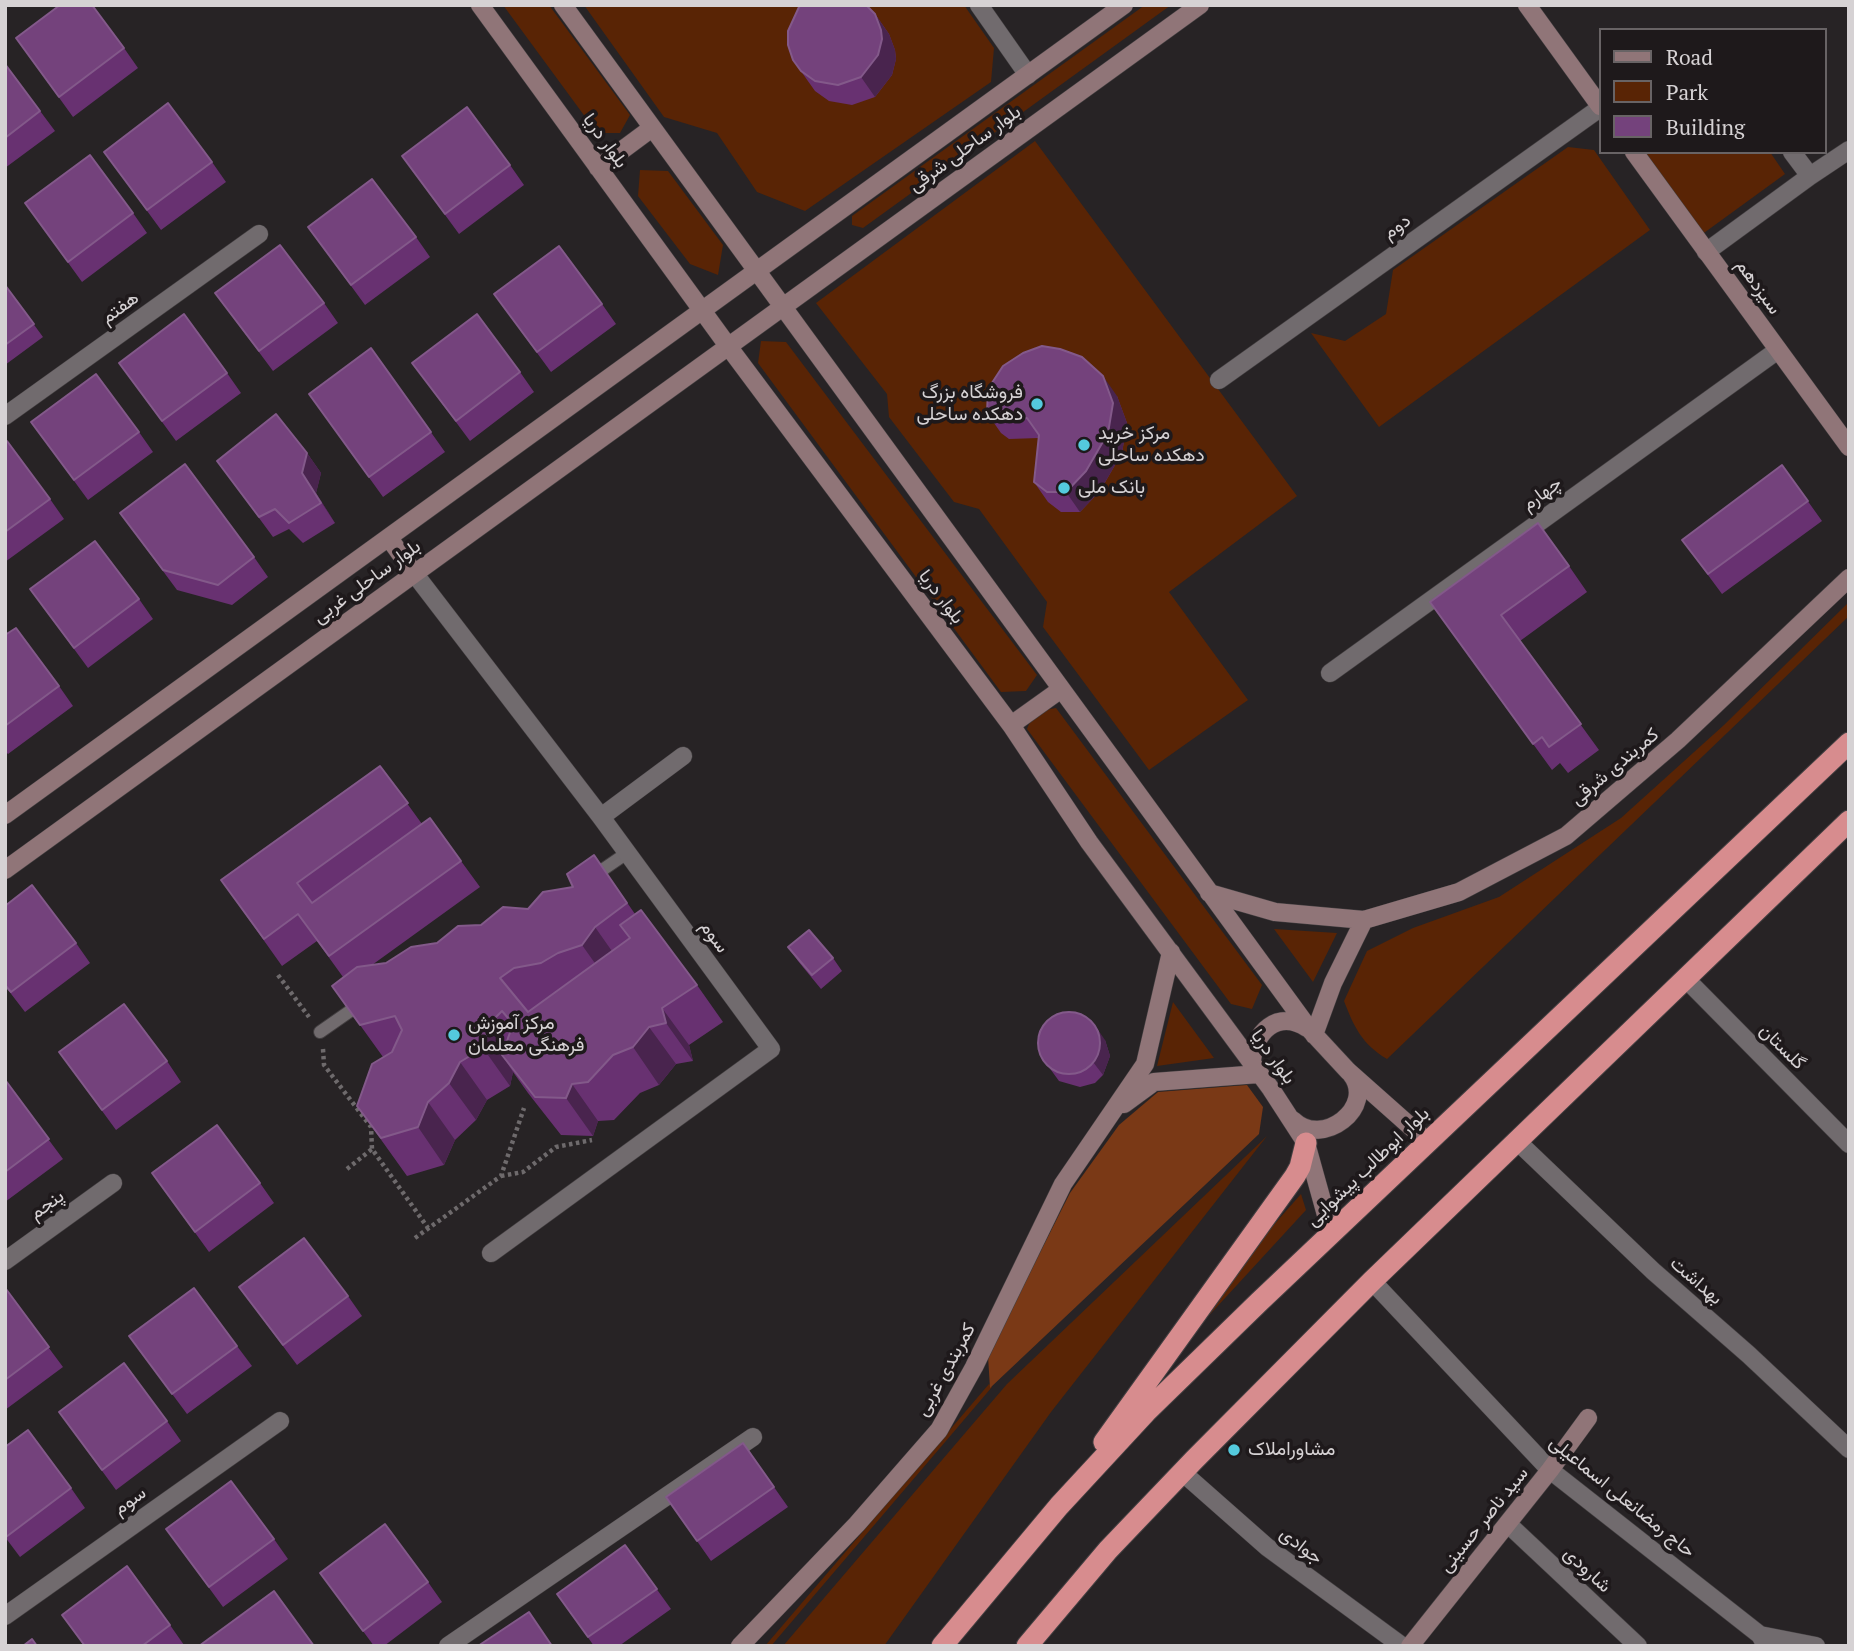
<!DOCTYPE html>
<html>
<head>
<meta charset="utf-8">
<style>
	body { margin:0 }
	#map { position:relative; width:1854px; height:1651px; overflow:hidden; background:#272325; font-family:"PT Serif",serif }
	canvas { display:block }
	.frame { position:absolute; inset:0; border:7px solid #d6d2d4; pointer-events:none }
	.legend { position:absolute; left:1599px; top:28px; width:228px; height:126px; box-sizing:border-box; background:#1e191b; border:2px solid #686365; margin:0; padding:9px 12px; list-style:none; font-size:21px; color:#d6d2d4 }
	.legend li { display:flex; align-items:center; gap:14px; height:35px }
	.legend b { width:35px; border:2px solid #686365 }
</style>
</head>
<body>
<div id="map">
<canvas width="1854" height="1651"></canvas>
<div class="frame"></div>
<ul class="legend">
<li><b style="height:9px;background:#907578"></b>Road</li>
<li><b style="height:19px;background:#592405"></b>Park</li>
<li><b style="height:19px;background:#74427c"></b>Building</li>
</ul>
</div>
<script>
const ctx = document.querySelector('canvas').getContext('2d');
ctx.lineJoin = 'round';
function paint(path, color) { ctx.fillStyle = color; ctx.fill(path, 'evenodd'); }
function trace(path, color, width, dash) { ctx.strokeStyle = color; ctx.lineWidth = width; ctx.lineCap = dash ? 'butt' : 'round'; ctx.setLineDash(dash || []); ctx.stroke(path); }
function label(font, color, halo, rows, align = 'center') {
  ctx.font = font + ' "PT Serif",Vazirmatn,serif'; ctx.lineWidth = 7; ctx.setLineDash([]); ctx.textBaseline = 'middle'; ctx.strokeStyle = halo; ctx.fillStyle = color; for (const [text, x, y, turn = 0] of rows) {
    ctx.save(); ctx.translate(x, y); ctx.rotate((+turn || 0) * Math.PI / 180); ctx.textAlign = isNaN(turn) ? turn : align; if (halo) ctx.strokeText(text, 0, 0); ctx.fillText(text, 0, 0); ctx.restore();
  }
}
const green = new Path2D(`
	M503,5h46l81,110 -10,18h-23z
	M584,5h380l30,43 -3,34 -186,129 -48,-19 -40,-59 -53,-16z
	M1145,5h26l-308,223 -11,-3v-9z
	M1035,141l262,355 -128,96 79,108 -99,70 -106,-143 4,-25 -68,-93 -25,-7 -65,-85 -2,-23 -71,-91z
	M1568,147l26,3 56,80 -271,197 -68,-94 34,8 41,-27 7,-44z
	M1636,152h134l15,22 -88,64z
	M640,170l28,1 55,74 -5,30 -28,-11 -52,-68z
	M761,341l25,1 251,333 -11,16 -25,1 -243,-329z
	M1849,602v14l-462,443c-25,-15 -33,-32 -43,-58l23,-50 46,-23 86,-31 122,-79 103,-93z
	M1056,708l206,277 -10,24 -21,-5 -204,-275 7,-17z
	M1274,929l63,4 -24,49z
	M1173,1002l41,56 -57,8z
	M1267,1136l-216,276 -167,234h-101l224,-262z
	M1301,1194l5,16 -137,149 -4,-11z
	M989,1384l3,3 -221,259h-6z`);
const forest = new Path2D(`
	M1247,1085l16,22 -4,27 -269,254 -2,-32 82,-163 49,-68 39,-33z`);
const path = new Path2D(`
	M278,975l31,42
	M323,1049l1,16 47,62 1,22 56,79
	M347,1169l25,-20
	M501,1176l22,-4 33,-25 36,-7
	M415,1238l86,-62 23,-68`);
const lane = new Path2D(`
	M592,877l35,-24
	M320,1032l43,-30`);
const street = new Path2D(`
	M979,5l49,70
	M1810,176l39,-26
	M1706,252l104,-76 -18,-24
	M1219,380l381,-272
	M5,416l254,-182
	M414,573l187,244 170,232 -280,204
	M1330,673l448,-323
	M601,817l82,-61
	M1686,979l163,165
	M1518,1142l135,129 96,84 100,94
	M5,1261l108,-78
	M1372,1281l178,189 210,165 6,11
	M1182,1472l85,75 135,99
	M1508,1524l130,122
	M5,1616l275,-195
	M1760,1635l56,11
	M448,1646l305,-209`);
const secondary = new Path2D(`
	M480,5l248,341 283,379 78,117 182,247 35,54 25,90
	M563,5l747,1025 38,41 80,71
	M1527,5l73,101
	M1634,152l215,295
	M598,168l54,-40
	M389,538l25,35
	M1011,725l49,-35
	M5,815l1119,-810
	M5,870l1195,-865
	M1209,893l66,19 89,8 95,-28 107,-56 112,-96 171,-162
	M1314,1035l19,-52 31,-63
	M1252,1063c1,-31 26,-54 55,-35
	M1124,1104l30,-22 105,-8
	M1293,1120c29,29 84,-13 58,-46
	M740,1646l117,-122 82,-94 35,-63 89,-183 82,-120 26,-112
	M1410,1646l140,-176 38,-52`);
const highway = new Path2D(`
	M1104,1442l191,-266 5,-9 6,-24
	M942,1646l117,-140 87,-94 113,-110 590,-559
	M1027,1646l81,-96 86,-90 178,-179 477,-460`);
const wall = new Path2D(`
	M875,14l14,20 6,16 1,9 -4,16 -17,22 -23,8 -23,-4 -14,-10 -22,-31z
	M16,38l108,10 14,20 -65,49z
	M5,64l50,67 -50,37z
	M104,152l108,10 14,20 -65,48z
	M402,156l108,9 14,20 -65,49z
	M25,203l108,10 14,20 -65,49z
	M308,227l108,10 14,20 -65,48z
	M5,285l38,52 -38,28z
	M215,293l109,10 14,20 -65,48z
	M494,294l108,10 14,20 -65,48z
	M371,348l74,104 -62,45 -74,-103z
	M119,363l108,10 14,20 -65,48z
	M412,363l108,9 14,20 -64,49z
	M1117,396l10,27 -5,30 -22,38 -20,21h-19l-13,-10 -14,-20 5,-44 -30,1 -8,-6 -14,-20z
	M31,422l108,10 14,20 -65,48z
	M5,442l45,57 14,20 -59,43z
	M307,453l14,20 -5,20 19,30 -32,20 -14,-14 -16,8 -56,-76z
	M1782,465l40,56 -100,73 -40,-54z
	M120,513l134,44 14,20 -36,28 -55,-15z
	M1569,566l18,26 -67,49 79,109 -31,23 -8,-10 -8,7 -122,-168z
	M30,589l109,10 14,20 -65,49z
	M5,635l54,51 14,20 -65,48 -3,-3z
	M380,766l42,58 39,37 19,26 -108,78 14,-2 51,-20 91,-34 45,-22 21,-32 41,59 62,71 26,37 -34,23 4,16 -17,3 -17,21 -19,8 -26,27 -16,1 -5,15 -32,-1 -33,-42 -15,-21 -3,14 -23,14 -11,20 -21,20 -11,25 -37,11 -50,-70 26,-49 -51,-71 11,-9 -26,-36 -35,25 -61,-86z
	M5,906l71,37 14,20 -65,49 -20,-26z
	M788,947l45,11 9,13 -21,18 -23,-28z
	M1105,1040l5,16 -7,19 -8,8 -15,4 -21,-6 -16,-22z
	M59,1052l108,9 14,21 -65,48z
	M5,1081l58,78 -58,43z
	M152,1173l108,10 14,20 -65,49z
	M239,1287l109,9 14,20 -65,49z
	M5,1289l58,78 -58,43z
	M129,1336l108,10 15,20 -65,48z
	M59,1412l108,9 14,20 -65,49z
	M743,1443l45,64 -77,54 -45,-64z
	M5,1447l66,41 14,20 -65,49 -15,-20z
	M166,1529l108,10 14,20 -65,48z
	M625,1545l46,64 -52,37h-25l-37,-52z
	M320,1573l108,9 14,20 -58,44h-10z
	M62,1615l108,10 14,20 -1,1h-99z`);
const shadedWall = new Path2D(`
	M875,14l14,20 6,16 1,9 -4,16 -17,22 -14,-20z
	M1103,376l14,20 10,27 -5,30 -22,38 -20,21 -14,-20z
	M307,453l14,20 -5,20 19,30 -33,-50z
	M595,927l26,37 -12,19 -27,-38z
	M662,1008l27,37 4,16 -27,-38z
	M490,1023l26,37 -14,-5 11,17 -3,14 -27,-38z
	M649,1027l27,37 -17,21 -26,-38z
	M1096,1027l9,13 5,16 -7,19 -10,-13z
	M460,1062l27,38 -11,20 -27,-37z
	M572,1084l26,37 -5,15 -27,-38z
	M428,1102l27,38 -11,25 -26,-38z`);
const building = new Path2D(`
	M60,5h32l32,43 -65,49 -43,-59z
	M801,5h65l9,9 6,16 1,9 -4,16 -17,22 -23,8 -23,-4 -14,-10 -8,-11 -5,-15v-14l11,-24z
	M5,64l35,47 -35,27z
	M168,103l44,59 -65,48 -43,-58z
	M467,107l43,58 -65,49 -43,-58z
	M90,155l43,58 -65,49 -43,-59z
	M372,179l44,58 -65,48 -43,-58z
	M280,245l44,58 -65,48 -44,-58z
	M559,246l43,58 -65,48 -43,-58z
	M5,285l29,39 -29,21z
	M184,314l43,59 -65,48 -43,-58z
	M477,314l43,58 -64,49 -44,-58z
	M1042,346l18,3 22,8 21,19 10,27 -5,30 -22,38 -20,21h-19l-13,-10 5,-47 -12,-17 -32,1 -8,-6 1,-24 15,-23 20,-13z
	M371,348l60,84 -62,45 -60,-83z
	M96,374l43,58 -65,48 -43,-58z
	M276,414l31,39 -5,20 19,30 -32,20 -14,-14 -16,8 -42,-56z
	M7,441l43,58 -45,33v-90z
	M185,464l69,93 -36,28 -55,-15 -43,-57z
	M1782,465l26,36 -100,73 -26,-34z
	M1538,523l31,43 -68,49 80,109 -32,23 -7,-10 -9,7 -103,-142z
	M95,541l44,58 -65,49 -44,-59z
	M16,628l43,58 -54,40v-91z
	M380,766l28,37 -111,80 15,20 118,-85 31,43 -132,95 -31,-42 -34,25 -43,-59z
	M594,855l33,48 -32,24 -13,18 -24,8 -17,10 -27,5 -14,10 28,34 102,-74 -10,-13 21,-15 56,75 -35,23 4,15 -17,4 -16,20 -20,8 -25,27 -16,2 -6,14 -31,-1 -33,-42 11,-31 -11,-13 -12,12 -7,25 -23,14 -11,21 -21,19 -10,25 -37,11 -24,-32 15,-42 20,-12 10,-22 -7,-14 -35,9 -28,-39 25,-19 29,-4 25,-16 26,-4 21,-17 23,-1 22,-18 25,2 15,-17 30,-5 -6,-13z
	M32,885l44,58 -65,49 -6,-7v-79z
	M809,930l24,28 -21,17 -24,-28z
	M124,1004l43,57 -65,49 -43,-58z
	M1038 1043a31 31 0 1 1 62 0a31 31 0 1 1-62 0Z
	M5,1081h1l43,58 -44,33z
	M217,1125l43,58 -65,49 -43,-59z
	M304,1238l44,58 -65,49 -44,-58z
	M194,1288l43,58 -65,48 -43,-58z
	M6,1289l43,58 -44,33v-91z
	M124,1363l43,58 -65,49 -43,-58z
	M28,1430l43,58 -65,49 -1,-2v-88z
	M743,1443l31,44 -77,54 -31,-44z
	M231,1481l43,58 -65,48 -43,-58z
	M385,1524l43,58 -65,49 -43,-58z
	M625,1545l32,44 -69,48 -31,-43z
	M127,1566l43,59 -28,21h-57l-23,-31z
	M274,1591l40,55h-115z
	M529,1612l23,34h-74z
	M32,1639l5,7h-14z`);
const markers = [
	[1037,404,7,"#54cadd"],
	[1084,445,7,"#54cadd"],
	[1064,488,7,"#54cadd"],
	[454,1035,7,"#54cadd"],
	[1234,1450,7,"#54cadd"]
];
const streetNames = [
	["بلوار دریا",605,141,54],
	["بلوار ساحلی شرقی",965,149,-36],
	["دوم",1397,227,-35],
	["سیزدهم",1758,287,54],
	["هفتم",120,308,-36],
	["چهارم",1542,494,-36],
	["بلوار ساحلی غربی",367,582,-36],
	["بلوار دریا",941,597,53],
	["کمربندی شرقی",1615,767,-40],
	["سوم",714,937,54],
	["گلستان",1782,1047,45],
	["بلوار دریا",1273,1057,54],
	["بلوار ابوطالب پیشوایی",1368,1167,-44],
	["پنجم",47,1205,-36],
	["بهداشت",1696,1281,41],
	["کمربندی غربی",946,1370,-61],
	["حاج رمضانعلی اسماعیلی",1622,1497,39],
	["سوم",130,1501,-35],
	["سید ناصر حسینی",1484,1520,-51],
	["جوادی",1301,1546,37],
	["شارودی",1587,1570,43]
];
const poiNames = [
	["فروشگاه بزرگ",1023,393,"right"],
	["دهکده ساحلی",1023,415,"right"],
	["مرکز خرید",1098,434],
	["دهکده ساحلی",1098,456],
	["بانک ملی",1078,488],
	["مرکز آموزش",468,1024],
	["فرهنگی معلمان",468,1046],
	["مشاوراملاک",1248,1450]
];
paint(green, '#592405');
paint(forest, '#7a3916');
trace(lane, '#433f41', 14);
trace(street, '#433f41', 19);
trace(secondary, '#433f41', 19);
trace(highway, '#433f41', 23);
trace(path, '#6e6a6c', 4.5, [3.5, 3.5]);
trace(lane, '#716b6e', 12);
trace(street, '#716b6e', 18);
trace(secondary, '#907578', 18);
trace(highway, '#d78c8e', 21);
paint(wall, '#683171');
paint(shadedWall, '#49244e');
paint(building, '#74427c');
trace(building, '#83598a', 2);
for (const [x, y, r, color] of markers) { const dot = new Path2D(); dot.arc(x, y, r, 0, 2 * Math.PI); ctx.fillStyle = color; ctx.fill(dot); trace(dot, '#1e191b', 2.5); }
label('19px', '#d6d2d4', '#1e191b', streetNames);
label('19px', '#d6d2d4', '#1e191b', poiNames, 'left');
</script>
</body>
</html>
